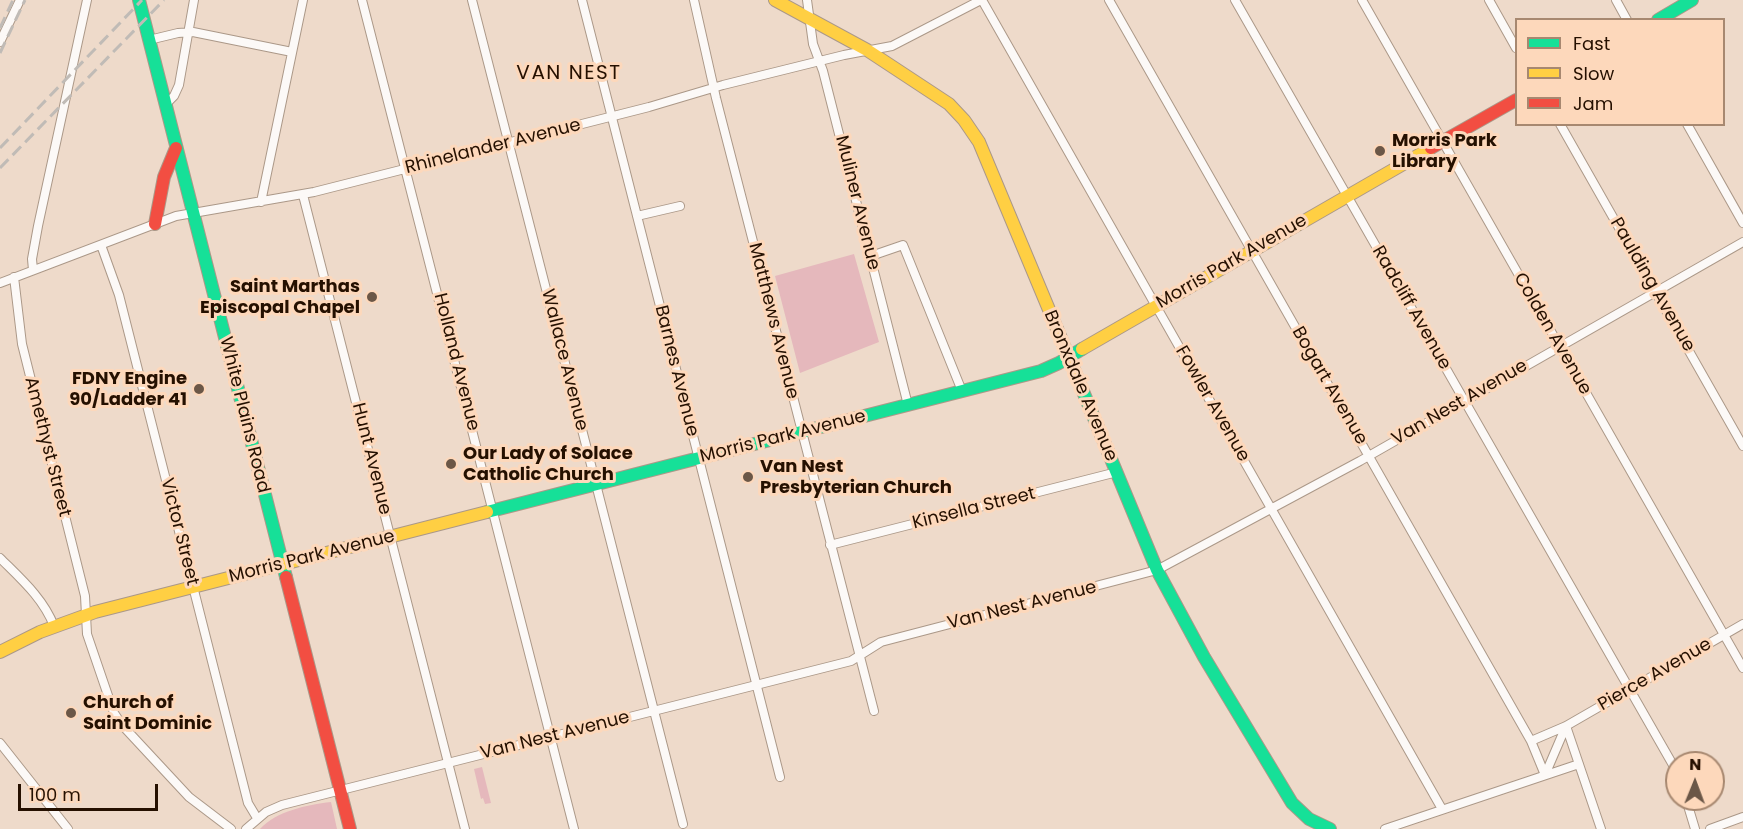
<!DOCTYPE html>
<html>
<head>
<meta charset="utf-8">
<style>
	body { margin:0 }
	#map { position:relative; width:1743px; height:829px; overflow:hidden; background:#eedaca; font-family:Poppins,sans-serif }
	canvas { display:block }
	.legend { position:absolute; left:1515px; top:18px; width:210px; height:108px; box-sizing:border-box; background:#fdd8bb; border:2px solid #a78870; margin:0; padding:8px 10px; list-style:none; font-size:18px; color:#251000 }
	.legend li { display:flex; align-items:center; gap:12px; height:30px }
	.legend b { width:30px; border:2px solid #a78870 }
	.north { position:absolute; left:1665px; top:751px; width:60px; height:60px; box-sizing:border-box; background:#fdd8bb; border:2px solid #a78870; border-radius:50%; rotate:1deg; font-size:16px; font-weight:700; line-height:24px; text-align:center; color:#251000 }
	.north::after { content:''; display:block; margin:auto; width:21px; height:27px; background:#6b5747; clip-path:polygon(50% 0,100% 100%,50% 72%,0 100%) }
	.scale { position:absolute; left:18px; top:784px; width:140px; height:27px; box-sizing:border-box; border:3px solid #251000; border-top:0; padding-left:8px; font-size:18px; line-height:21px; white-space:nowrap; color:#251000; -webkit-text-stroke:4px #fdd8bb; paint-order:stroke }
</style>
</head>
<body>
<div id="map">
<canvas width="1743" height="829"></canvas>
<ul class="legend">
<li><b style="height:8px;background:#16e098"></b>Fast</li>
<li><b style="height:8px;background:#ffcf43"></b>Slow</li>
<li><b style="height:8px;background:#f24e42"></b>Jam</li>
</ul>
<div class="north">N</div>
<div class="scale">100 m</div>
</div>
<script>
const ctx = document.querySelector('canvas').getContext('2d');
ctx.lineJoin = 'round';
function paint(path, color) { ctx.fillStyle = color; ctx.fill(path, 'evenodd'); }
function trace(path, color, width, dash) { ctx.strokeStyle = color; ctx.lineWidth = width; ctx.lineCap = dash ? 'butt' : 'round'; ctx.setLineDash(dash || []); ctx.stroke(path); }
function label(font, color, halo, rows, align = 'center') {
  ctx.font = font + ' Poppins,sans-serif'; ctx.lineWidth = 6; ctx.setLineDash([]); ctx.textBaseline = 'middle'; ctx.strokeStyle = halo; ctx.fillStyle = color; for (const [text, x, y, turn = 0] of rows) {
    ctx.save(); ctx.translate(x, y); ctx.rotate((+turn || 0) * Math.PI / 180); ctx.textAlign = isNaN(turn) ? turn : align; if (halo) ctx.strokeText(text, 0, 0); ctx.fillText(text, 0, 0); ctx.restore();
  }
}
const green = new Path2D(`
	M854,254l25,88 -79,31 -25,-97z
	M482,767l9,36 -6,1 -2,-6 -2,1 -7,-30z
	M331,802l6,27h-77c17,-18 46,-24 71,-27z`);
const street = new Path2D(`
	M362,0l212,829
	M472,0l211,824
	M582,0l198,777
	M694,0l22,98 158,613
	M807,0l6,44 10,27 85,334
	M982,0l460,809
	M1109,0l422,741 14,34
	M1235,0l442,772
	M1362,0l381,668
	M1489,0l27,48
	M1616,0l11,20
	M149,40l29,-7 15,-1 99,20
	M0,42l20,-42
	M165,105l9,-9 5,-11 15,-85
	M1560,124l183,322
	M1687,124l56,99
	M303,195l162,634
	M261,202l42,-202
	M637,216l43,-10
	M101,245l18,50 129,508 9,15
	M871,256l32,-11 59,146
	M33,270l-1,-11 6,-33 49,-226
	M14,277l8,67 63,252 2,38 27,79 8,12 67,72 42,32
	M0,283l176,-67 138,-24 335,-85 74,-22 121,-30 48,-9 89,-46
	M830,545l287,-73
	M0,558c21,21 43,40 54,68
	M1566,726l35,103
	M1531,741l35,-15 177,-102
	M0,743l68,86
	M1545,775l21,-49
	M1686,799l9,30
	M246,829l20,-17 16,-7 569,-144 30,-19 276,-72 203,-109 383,-219
	M1385,829l194,-65
	M1710,829l33,-12`);
const fast = new Path2D(`
	M139,0l147,577
	M1658,20l34,-20
	M1075,372l82,198 47,87 88,146 17,16 21,10
	M487,512l554,-141 18,-8 23,-14`);
const slow = new Path2D(`
	M775,0l92,50 82,54 15,16 15,22 96,230
	M1082,349l349,-201
	M0,652l40,-20 55,-20 392,-100`);
const jam = new Path2D(`
	M1431,148l85,-48
	M155,224l9,-47 12,-29
	M286,577l64,252`);
const rail = new Path2D(`
	M0,28l13,-28
	M0,53l25,-53
	M0,148l142,-148
	M0,168l164,-168`);
const markers = [
	[1380,151,6,"#6b5747"],
	[372,297,6,"#6b5747"],
	[199,389,6,"#6b5747"],
	[451,464,6,"#6b5747"],
	[748,477,6,"#6b5747"],
	[71,713,6,"#6b5747"]
];
const poiNames = [
	["Morris Park",1392,141],
	["Library",1392,162],
	["Saint Marthas",360,287,"right"],
	["Episcopal Chapel",360,308,"right"],
	["FDNY Engine",187,379,"right"],
	["90/Ladder 41",187,400,"right"],
	["Our Lady of Solace",463,454],
	["Catholic Church",463,475],
	["Van Nest",760,467],
	["Presbyterian Church",760,488],
	["Church of",83,703],
	["Saint Dominic",83,724]
];
const streetNames = [
	["Rhinelander Avenue",493,147,-14],
	["Muliner Avenue",857,203,76],
	["Morris Park Avenue",1232,262,-30],
	["Paulding Avenue",1652,285,60],
	["Radcliff Avenue",1411,308,60],
	["Matthews Avenue",773,321,76],
	["Colden Avenue",1552,334,60],
	["Wallace Avenue",564,360,76],
	["Holland Avenue",456,362,76],
	["Barnes Avenue",676,371,76],
	["Bronxdale Avenue",1080,386,67],
	["Bogart Avenue",1329,386,60],
	["Van Nest Avenue",1460,403,-30],
	["Fowler Avenue",1212,404,60],
	["White Plains Road",244,415,76],
	["Morris Park Avenue",783,437,-14],
	["Amethyst Street",47,447,76],
	["Hunt Avenue",371,459,76],
	["Kinsella Street",974,509,-14],
	["Victor Street",179,532,76],
	["Morris Park Avenue",312,557,-14],
	["Van Nest Avenue",1022,606,-14],
	["Pierce Avenue",1655,675,-30],
	["Van Nest Avenue",555,736,-14]
];
const neighbourhoodNames = [
	["VAN NEST",569,74]
];
paint(green, '#e5b8bc');
trace(street, '#ab9888', 10);
trace(fast, '#ab9888', 14);
trace(slow, '#ab9888', 14);
trace(jam, '#ab9888', 14);
trace(street, '#fcf9f7', 8);
trace(fast, '#16e098', 12);
trace(slow, '#ffcf43', 12);
trace(jam, '#f24e42', 12);
trace(rail, '#c0bbb6', 3, [12, 6]);
for (const [x, y, r, color] of markers) { const dot = new Path2D(); dot.arc(x, y, r, 0, 2 * Math.PI); ctx.fillStyle = color; ctx.fill(dot); trace(dot, '#fdd8bb', 2); }
label('bold 18px', '#251000', '#fdd8bb', poiNames, 'left');
label('18px', '#251000', '#fdd8bb', streetNames);
ctx.letterSpacing = '1.5px';
label('20px', '#251000', '#fdd8bb', neighbourhoodNames);
ctx.letterSpacing = '0px';
</script>
</body>
</html>
